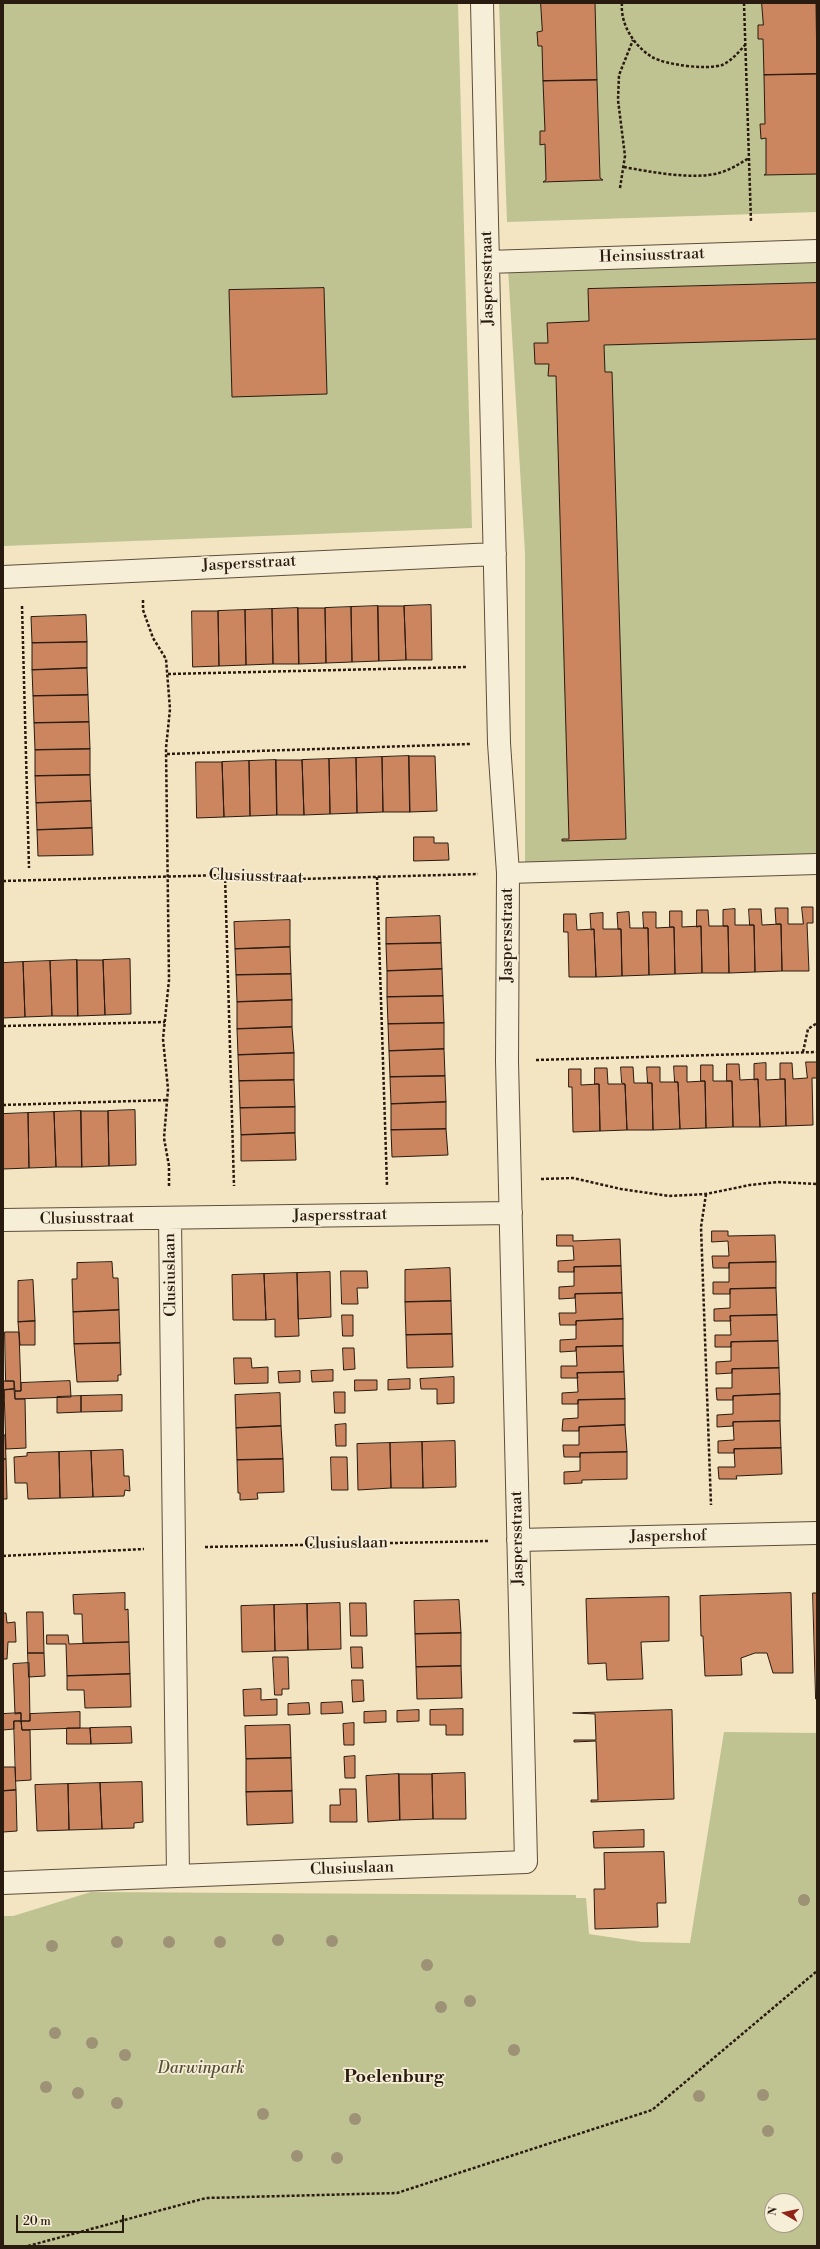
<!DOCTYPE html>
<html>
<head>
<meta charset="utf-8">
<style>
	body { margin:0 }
	#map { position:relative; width:820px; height:2249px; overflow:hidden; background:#f3e5c2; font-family:"Libre Bodoni",serif }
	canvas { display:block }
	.frame { position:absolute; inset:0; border:4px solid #2a1b10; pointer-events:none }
	.north { position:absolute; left:764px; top:2193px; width:40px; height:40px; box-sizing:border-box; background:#f7eed7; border:1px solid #a59a87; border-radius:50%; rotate:279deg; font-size:11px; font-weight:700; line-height:16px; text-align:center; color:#2a1b10 }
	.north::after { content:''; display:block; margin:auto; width:14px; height:18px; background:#8f2418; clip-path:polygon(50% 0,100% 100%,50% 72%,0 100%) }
	.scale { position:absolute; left:16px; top:2215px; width:108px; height:18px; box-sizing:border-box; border:2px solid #2a1b10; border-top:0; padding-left:5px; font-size:12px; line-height:14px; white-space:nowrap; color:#2a1b10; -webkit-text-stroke:3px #f7eed7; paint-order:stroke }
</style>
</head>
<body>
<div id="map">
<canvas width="820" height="2249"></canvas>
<div class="frame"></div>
<div class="north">N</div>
<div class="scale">20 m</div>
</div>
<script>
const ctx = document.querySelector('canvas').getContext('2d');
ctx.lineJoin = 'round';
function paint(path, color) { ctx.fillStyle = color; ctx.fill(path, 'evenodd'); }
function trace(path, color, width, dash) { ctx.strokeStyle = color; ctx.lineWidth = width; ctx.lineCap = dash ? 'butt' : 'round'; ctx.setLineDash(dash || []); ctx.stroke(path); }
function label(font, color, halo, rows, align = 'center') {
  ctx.font = font + ' "Libre Bodoni",serif'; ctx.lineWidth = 3.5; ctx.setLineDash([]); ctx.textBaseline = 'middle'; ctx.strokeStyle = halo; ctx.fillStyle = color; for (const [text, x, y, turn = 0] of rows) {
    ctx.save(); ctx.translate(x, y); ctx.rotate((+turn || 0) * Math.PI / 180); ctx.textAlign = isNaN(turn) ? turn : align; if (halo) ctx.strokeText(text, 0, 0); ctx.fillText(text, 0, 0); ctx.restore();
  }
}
const green = new Path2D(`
	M3,3h455l14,525 -469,18z
	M499,3h318v209l-310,10z
	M817,258v603l-292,10v-318l-17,-285z
	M724,1732l93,1v513h-814v-330h10l78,-24 485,3v3h10l3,36 53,8 48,1zM772,2201h24v24h-24z`);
const building = new Path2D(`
	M541,3h54l2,77 -54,1 -1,-35h-4l-1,-14 5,-1z
	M762,3h54l1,71 -53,1 -1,-36h-5v-14h5z
	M817,74v100l-53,1 2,-1v-36l-5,1 -1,-15h5l-1,-49z
	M597,80l3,98 3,2 -60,2 3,-2 -1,-36 -5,1v-14h5l-2,-50z
	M817,283v56l-213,6 1,27h7l14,467 -64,2v-2h7l-13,-463h-8l1,-12h-14l-1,-21h14l-1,-20 42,-2 -1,-32z
	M324,288l3,106 -95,3 -3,-107z
	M431,605l1,55h-26l-2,-54z
	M378,606l1,55 -27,1 -1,-55z
	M378,606h26l2,54 -27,1z
	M351,607l1,55 -26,1 -1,-55z
	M298,608h27l1,55 -27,1z
	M298,608l1,56h-26l-1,-55z
	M272,609l1,55 -27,1 -1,-55z
	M245,610l1,55 -27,1 -1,-55z
	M192,611h26l1,55 -26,1z
	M86,615l1,27 -55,1 -1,-26z
	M87,642v26l-55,2v-27z
	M87,668l1,27 -55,1 -1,-26z
	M88,695l1,27 -55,1 -1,-27z
	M89,722l1,27 -55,1 -1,-27z
	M90,749v26l-55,1v-26z
	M409,756h26l2,55 -27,1z
	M409,756l1,56h-27l-1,-55z
	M382,757l1,55 -26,1 -1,-55z
	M356,758l1,55 -27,1 -1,-55z
	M329,759l1,55 -26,1 -2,-55z
	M276,760h26l2,55h-27z
	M276,760l1,55 -27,1 -1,-55z
	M249,761l1,55 -26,1 -2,-55z
	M196,762h26l2,55 -27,1z
	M90,775l1,26 -55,2 -1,-27z
	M91,801l1,27 -55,2 -1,-27z
	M92,828l1,27 -55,1 -1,-26z
	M414,837h20v6h14l1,17 -35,1z
	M802,907h11v16h-6l2,48h-27l-1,-47h-5l-1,-16h13v16h15z
	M735,909v16h19l1,47 -26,1 -1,-47h-5v-16z
	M749,909h12l1,16 19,-1 1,47 -27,1 -1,-47h-4z
	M697,910h11l1,16h19l1,47h-27l-1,-47 -4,1z
	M670,911h12v16l19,-1 1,47 -27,1 -1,-47h-4z
	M629,912l1,16h18l1,47 -27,1 -1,-47h-3l-1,-16z
	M643,912h13v16l18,-1 1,47 -26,1 -1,-47h-4z
	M603,913v16h18l1,47 -26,1 -2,-48 -3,1 -1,-16z
	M564,914h12l1,16 17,-1 2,48h-27l-1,-45h-4z
	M440,916l1,27 -55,1v-26z
	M290,920v27l-55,2 -1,-27z
	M441,943l1,26 -55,2 -1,-27z
	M290,947l1,27 -55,1 -1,-26z
	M130,959l1,55 -26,1 -2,-55z
	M77,960l1,56h-26l-2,-55z
	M77,960h26l2,55 -27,1z
	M50,961l2,55 -27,1 -2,-55z
	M23,962l2,55 -22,1v-55z
	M442,969l1,27 -56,1v-26z
	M291,974l1,26 -55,2 -1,-27z
	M443,996l1,27 -56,1 -1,-27z
	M292,1000v27l-55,2v-27z
	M444,1023v26l-55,2 -1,-27z
	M292,1027l2,26 -56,2 -1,-26z
	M444,1049l1,27 -55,1 -1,-26z
	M294,1053v27l-55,1 -1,-26z
	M806,1062h11v16h-5l1,47 -27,1 -1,-47h-5v-16h12l1,16 14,-1z
	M766,1063v17l19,-1 1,47 -26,1 -2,-48 -4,1v-16z
	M727,1064h12l1,16 18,-1 2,48h-27l-1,-46h-5z
	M701,1065h12v16h19l1,46 -27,1 -1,-47h-4z
	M674,1066h13v16l18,-1 1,47 -26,1 -2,-47h-3z
	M621,1067h12l1,16h18l1,47h-26l-2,-46 -3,-1z
	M647,1067h13v15h18l2,47 -27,1 -1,-47h-4z
	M595,1068h12l1,16h17l2,46 -27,1 -1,-47h-4z
	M569,1069h12v16l18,-1 1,47 -27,1 -1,-45h-3z
	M445,1076l1,26 -55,2 -1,-27z
	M294,1080l1,27 -55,1 -1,-27z
	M446,1102v27l-55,1v-26z
	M295,1107v26l-54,2 -1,-27z
	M135,1110l1,55 -27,1 -1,-55z
	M81,1111l1,56h-26l-2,-55z
	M81,1111h27l1,55 -27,1z
	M54,1112l2,55 -27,1 -1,-55z
	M28,1113l1,55 -26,1v-55z
	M446,1129l2,26 -56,2 -1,-27z
	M295,1133l1,27 -55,1v-26z
	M712,1231h16v5l47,-1 1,27 -47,1v5h-16l-1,-12h17l-1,-15 -16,1z
	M557,1235h16v6l47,-2 1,27 -47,1v5h-16v-11l16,-1 -1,-14h-16z
	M112,1262l1,16h5l1,32 -46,2 -1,-33h5v-16z
	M776,1262v26l-46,1v5h-17v-12h16v-19z
	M621,1266l1,27 -47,1v4l-16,1v-12l15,-1v-19z
	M450,1268l1,33 -46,1v-32z
	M341,1271h26l1,17h-11l1,16h-16z
	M330,1272l1,45 -33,2 -1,-46z
	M297,1273l2,63 -24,1v-18l-9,1 -2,-46z
	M264,1274l2,46h-33l-1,-45z
	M33,1280l2,41 -17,1v-41z
	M776,1288l1,27 -47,1 1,5h-17v-12l16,-1v-19z
	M622,1293l1,26 -47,2v4h-16l-1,-12h17l-1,-19z
	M451,1301l1,33 -46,1 -1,-33z
	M119,1310l1,33 -46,1 -1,-32z
	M342,1315h11v21h-10z
	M777,1315l1,26 -47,1v5h-16v-12h16l-1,-19z
	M623,1319v27l-47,1v4l-16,1v-12l16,-1v-18z
	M35,1321v24h-15l-2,-23z
	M5,1332h14l2,59h-6l-1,-10h-8z
	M452,1334l1,33 -46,1 -1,-33z
	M778,1341l1,27 -47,1v4l-16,1v-12l15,-1v-19z
	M120,1343l1,32h-3v6l-41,1 -3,-38z
	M623,1346l1,26 -47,1 1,5h-17v-12h16l-1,-19z
	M343,1348h11l1,21 -11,1z
	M234,1358h17l1,10 16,-1v16l-33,1z
	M779,1368l1,26 -47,2v4h-16l-1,-12h16v-19z
	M333,1370v11l-21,1 -1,-11z
	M300,1371v11l-21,1 -1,-11z
	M624,1372l1,27 -47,1v4h-16v-11l16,-1 -1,-19z
	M454,1377v26l-17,1v-15h-16l-1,-10z
	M410,1379v10l-22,1v-10z
	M355,1380h22v10l-22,1z
	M3,1381h11v8l-10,1v8z
	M70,1381l1,16 -56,2v-8h6v-8z
	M14,1389l1,10h10l1,49 -20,1 -2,-59z
	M334,1392h11v21h-10z
	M280,1393l1,33 -45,2 -1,-33z
	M780,1394v27l-47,1v4l-16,1v-12l16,-1v-18z
	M122,1395v16l-41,1v-16z
	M81,1396v16l-24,1v-16z
	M625,1399v26l-46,2v4h-17l1,-12 15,-1v-18z
	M780,1421l1,27 -47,1v4h-16v-12l16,-1 -1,-18z
	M346,1424v22h-10l-1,-21z
	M625,1425l2,27 -47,1v4h-16l-1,-12h16v-18z
	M281,1426l2,33 -46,1 -1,-32z
	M3,1435h2l1,24h-3z
	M455,1441l1,46 -33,1 -1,-46z
	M422,1442l1,46h-32l-1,-45z
	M390,1443l1,45 -33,2 -1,-46z
	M781,1448l1,26 -46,2 1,3h-18l-1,-12h17l-1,-18z
	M123,1450l1,26h5l1,15 -5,-1 -1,6 -31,1 -2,-46z
	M91,1451l2,46 -33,1 -1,-46z
	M59,1452l1,46 -32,1 -1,-16h-12l-1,-26 13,-1v-3z
	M627,1452v27l-45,1v3l-18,1v-12l16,-1v-18z
	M331,1457h16l1,33h-16z
	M3,1459h3l1,40h-4z
	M283,1459l1,33 -27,1 1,6 -18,1v-7h-2l-1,-33z
	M125,1593v17l3,-1 1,33 -46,1 -1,-29h-8l-1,-19z
	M791,1593l2,80h-20l-6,-20h-12l-14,5 1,17 -37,1 -2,-40h-2l-1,-40z
	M813,1593h4v106h-1z
	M669,1597v44l-28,1 2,37 -36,1 -1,-17 -18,1 -2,-65z
	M459,1600l2,33 -46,1 -1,-33z
	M340,1603l1,46 -33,1 -1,-46z
	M350,1603h16l1,33h-16z
	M307,1604l1,46 -33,1 -1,-46z
	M274,1605l1,46 -33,1 -1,-46z
	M27,1612h16l1,41h-16z
	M3,1613h3l1,10 8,-1 1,20h-8l-1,17h-4z
	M461,1633v33l-45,1 -1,-33z
	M47,1635h21l1,9 60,-2 1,32 -63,2 -1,-32h-19z
	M351,1647h11l1,21h-11z
	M28,1653h16l1,23 -16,1z
	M273,1657h15l1,32h-7v6h-7z
	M29,1663l1,58h-9v-8l-6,1 -2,-50z
	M461,1666l1,32 -45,1 -1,-32z
	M130,1674l1,33 -46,1 -1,-18h-17v-14z
	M352,1680h11l1,21 -11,1z
	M261,1689v11l16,-1v16l-33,1 -1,-26z
	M342,1702l1,11 -22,1v-11z
	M309,1703l1,11 -22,1v-11z
	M463,1709v26h-17v-10h-16v-15z
	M419,1710v11l-22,1v-11z
	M672,1710l2,89 -83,3v-2h7l-2,-59 -22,1v-2h22l-1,-26 -22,-1z
	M386,1711v11l-22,1v-11z
	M80,1712v16l-58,2 -1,-9h9v-7z
	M21,1713v8h-7v8l-11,1v-16z
	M14,1721h7l1,9h8l1,50 -15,1z
	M354,1723v22h-10l-1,-21z
	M290,1725l1,33 -45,1 -1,-33z
	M131,1727l1,16 -41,1 -1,-16z
	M67,1728h23l1,16h-24z
	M355,1756v22h-10l-1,-21z
	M291,1758l1,33 -46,1v-33z
	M3,1767h12l1,23 -13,1z
	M465,1773l1,46h-33l-1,-45z
	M399,1774h33l1,45 -33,1z
	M399,1774l1,46 -32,2 -2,-46z
	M142,1782l1,40 -9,1v5l-32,1 -2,-46z
	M100,1783l2,46 -33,1 -1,-46z
	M68,1784l1,46 -32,1 -2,-46z
	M340,1789h16l1,33h-27v-17h10z
	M16,1790l1,41 -14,1v-41z
	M292,1791l1,32 -46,2 -1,-33z
	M644,1830v17l-50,1 -1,-16z
	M664,1852l2,51h-9l1,24 -63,2 -1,-40h11l-1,-36z`);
const path = new Path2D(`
	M622,3c-2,21 12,43 30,54 14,8 54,13 70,8 9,-4 16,-12 23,-20
	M744,3l7,219
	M624,167c26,5 70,13 95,6 11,-3 20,-9 30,-15
	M620,188l5,-32 -7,-56 1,-25 14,-35
	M143,600v10l10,28 13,21 4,50 -4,39 3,232 -6,59 5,50 -4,49 5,28v22
	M22,606l7,262
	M168,674l299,-7
	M167,754l303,-10
	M225,875l9,311
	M377,877l10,308
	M3,881l222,-6 76,4 177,-5
	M3,1026l162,-4
	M803,1052l5,-23 9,-6
	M536,1060l280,-8
	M3,1105l165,-5
	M541,1179l32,-1 48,11 48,7 37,-2 44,-9 28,-3 39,2
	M706,1194l-5,33 10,278
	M205,1547l283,-6
	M3,1556l141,-7
	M28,2246l178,-48 191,-5 255,-83 165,-139`);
const lane = new Path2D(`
	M508,873l309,-9`);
const street = new Path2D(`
	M488,262l329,-11
	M3,577l492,-23
	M170,1218l8,658
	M3,1220l508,-7
	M518,1540l299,-7
	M3,1883l523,-21 -19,-801 1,-188 -9,-130 -17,-740`);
const trees = [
	[804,1900],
	[278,1940],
	[332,1941],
	[117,1942],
	[169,1942],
	[220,1942],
	[52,1946],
	[427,1965],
	[470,2001],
	[441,2007],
	[55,2033],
	[92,2043],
	[514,2050],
	[125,2055],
	[46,2087],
	[78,2093],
	[763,2095],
	[699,2096],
	[117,2103],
	[263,2114],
	[355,2119],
	[768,2131],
	[297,2156],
	[337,2158]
];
const streetNames = [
	["Heinsiusstraat",652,256,-2],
	["Jaspersstraat",488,278,-91],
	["Jaspersstraat",249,564,-3],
	["Clusiusstraat",256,877,2],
	["Jaspersstraat",508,935,-90],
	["Jaspersstraat",340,1216,-1],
	["Clusiusstraat",87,1219,-1],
	["Clusiuslaan",171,1275,-91],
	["Jaspershof",668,1537,-1],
	["Jaspersstraat",518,1538,-91],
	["Clusiuslaan",346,1544,-1],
	["Clusiuslaan",352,1869,-2]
];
const parkNames = [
	["Darwinpark",201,2069]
];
const quarterNames = [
	["Poelenburg",394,2078]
];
paint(green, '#bec391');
paint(building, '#cb855f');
trace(building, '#2a1b10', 1);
trace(lane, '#5c4e3c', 22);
trace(street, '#5c4e3c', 24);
trace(path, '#2a1b10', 2.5, [3, 2]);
trace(lane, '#f7eed7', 20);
trace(street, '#f7eed7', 22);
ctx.fillStyle = '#9d9176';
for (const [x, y] of trees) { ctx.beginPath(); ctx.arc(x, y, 6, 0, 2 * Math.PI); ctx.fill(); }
label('16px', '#2a1b10', '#f7eed7', streetNames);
label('italic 16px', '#564d37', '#f7eed7', parkNames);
label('bold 18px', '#2a1b10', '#f7eed7', quarterNames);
</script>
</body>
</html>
